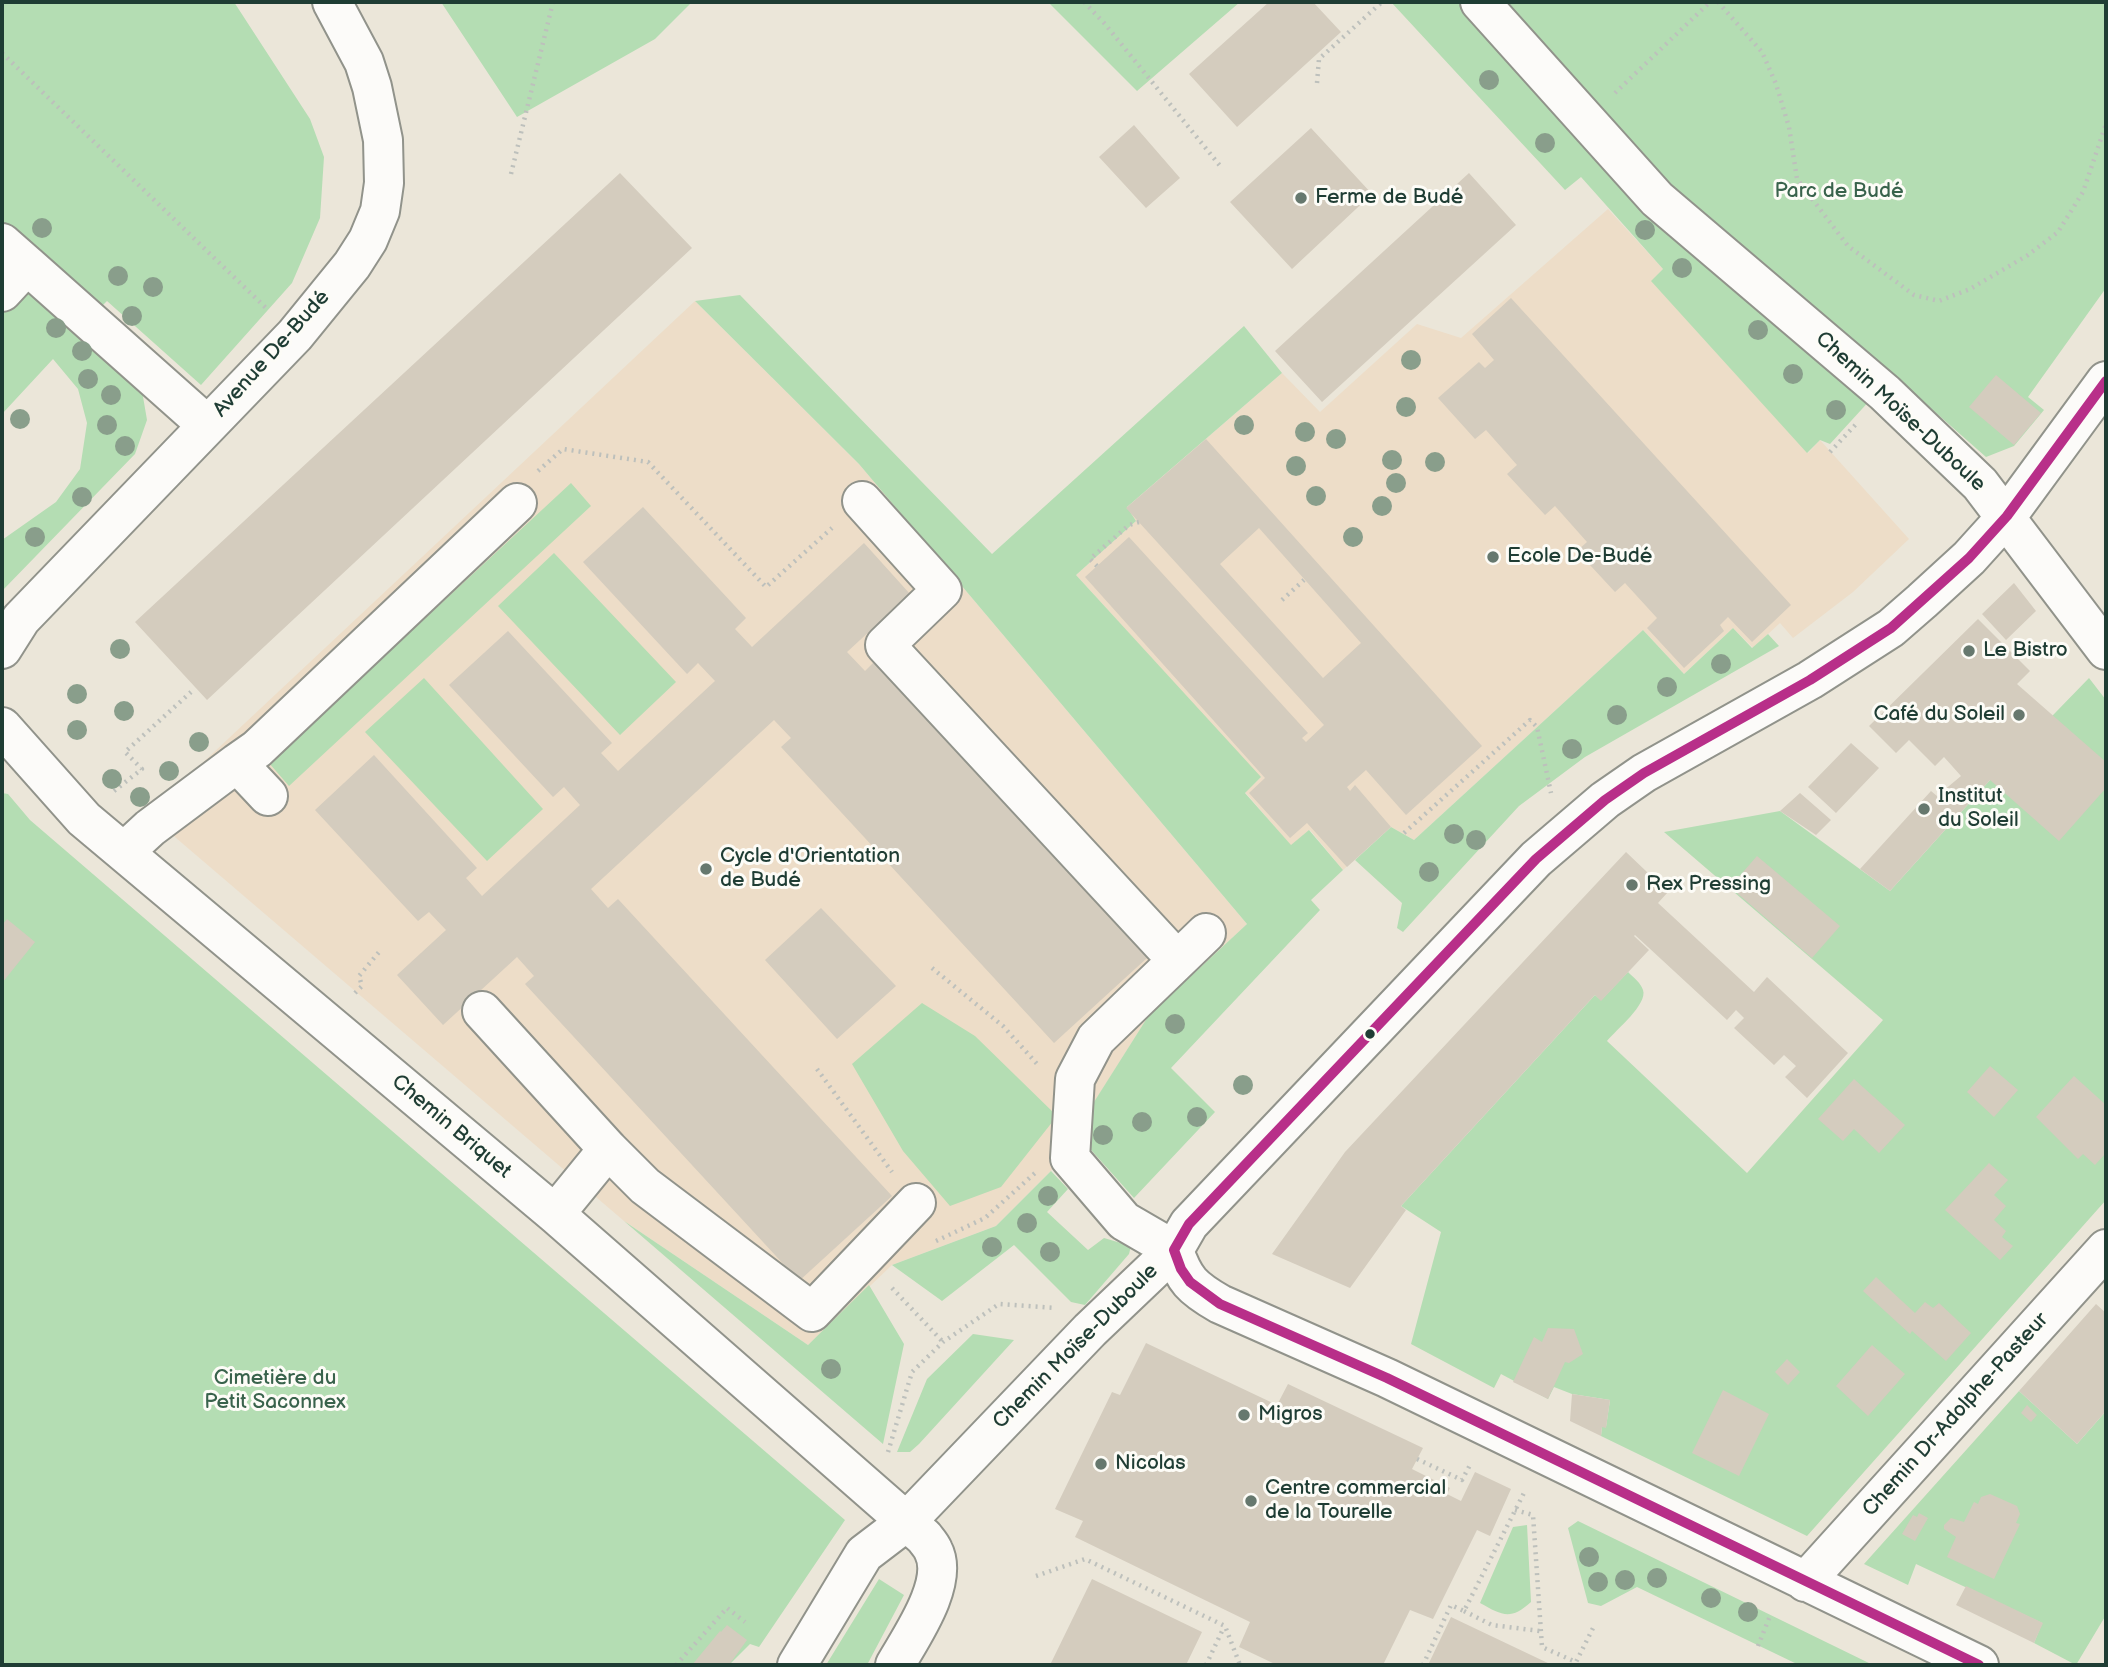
<!DOCTYPE html>
<html>
<head>
<meta charset="utf-8">
<style>
	body { margin:0 }
	#map { position:relative; width:2108px; height:1667px; overflow:hidden; background:#ebe6d9; font-family:"Balsamiq Sans",sans-serif }
	canvas { display:block }
	.frame { position:absolute; inset:0; border:4px solid #1f3d34; pointer-events:none }
</style>
</head>
<body>
<div id="map">
<canvas width="2108" height="1667"></canvas>
<div class="frame"></div>
</div>
<script>
const ctx = document.querySelector('canvas').getContext('2d');
ctx.lineJoin = 'round';
function paint(path, color) { ctx.fillStyle = color; ctx.fill(path, 'evenodd'); }
function trace(path, color, width, dash) { ctx.strokeStyle = color; ctx.lineWidth = width; ctx.lineCap = dash ? 'butt' : 'round'; ctx.setLineDash(dash || []); ctx.stroke(path); }
function label(font, color, halo, rows, align = 'center') {
  ctx.font = font + ' "Balsamiq Sans",sans-serif'; ctx.lineWidth = 6; ctx.setLineDash([]); ctx.textBaseline = 'middle'; ctx.strokeStyle = halo; ctx.fillStyle = color; for (const [text, x, y, turn = 0] of rows) {
    ctx.save(); ctx.translate(x, y); ctx.rotate((+turn || 0) * Math.PI / 180); ctx.textAlign = isNaN(turn) ? turn : align; if (halo) ctx.strokeText(text, 0, 0); ctx.fillText(text, 0, 0); ctx.restore();
  }
}
const built = new Path2D(`
	M1608,209l55,60 -11,12 156,172 12,-13 89,99 -56,53 -60,46 -13,-15 -27,25 -20,-20 -49,46 -41,-44 -229,210 -23,-13 -48,43 -33,-40 -19,16 -46,-54 15,-14 -184,-203 60,-54 -10,-13 156,-135 38,39 97,-88 44,14z
	M695,301l164,163 388,460 -98,91 -98,156 -55,55 -104,39 -84,80 -184,-124 -476,-407z`);
const green = new Path2D(`
	M2,2h232l76,117 14,38 -4,61 -28,65 -91,102 -94,-84 -24,24 58,60 6,35 -12,34 -133,137v-51l54,-38 24,-33 7,-46 -9,-34 -25,-30 -51,55z
	M441,2h251l-37,37 -138,78z
	M1048,2h192l-103,89z
	M1391,2h715v286l-78,109 16,13 -30,36 -28,11 -93,-82 -63,69 -10,-4 -13,13 -156,-172 12,-12 -82,-92 -16,13z
	M740,295l252,259 252,-228 38,47 -155,134 9,14 -60,54 185,202 -16,16 46,52 18,-15 34,40 -32,30 9,10 -149,158 44,44 -81,86 -59,-66 74,-117 98,-91 -388,-460 -164,-163z
	M571,483l20,23 -302,280 -20,-23z
	M554,553l122,129 -56,53 -122,-129z
	M1733,628l19,20 16,-14 11,12 -194,111 -66,49 -116,126 -6,-4 5,-25 -47,-43 36,-33 23,13 229,-210 41,44z
	M424,678l119,131 -56,52 -122,-129z
	M2089,678l17,22v500l-299,336 -206,-100 1,-9h4l4,-27 -38,-6 -18,-7 -6,12 -47,-25 -7,14 -83,-44 30,-112 -40,-26 194,-211 6,5 27,-28c5,5 13,11 15,18 5,14 -27,40 -36,51l140,132 136,-153 -219,-188 116,-21 110,80 100,-111z
	M2,793l6,1 22,26 815,700 -86,127 -9,-3 -21,21h-727z
	M922,1003l53,33 82,80 -56,71 -51,19 -47,-55 -51,-87z
	M1051,1171l17,18 -21,23 41,38 16,-12 27,8 -2,8 -44,51 -14,-3 -57,-57 -72,56 -50,-36 104,-39z
	M624,1221l184,124 61,-60 35,59 -21,100z
	M973,1334l41,6 -95,104 -9,8h-13l30,-73z
	M2019,1391l58,53 29,-33v204l-30,50 -42,-22 8,-20 -126,-59 -8,21 -44,-21z
	M1578,1521l295,144h-74l-162,-78 -36,19 -13,-3 -20,-75z
	M1527,1525l4,77c-21,19 -29,13 -51,1l33,-76z
	M879,1579l25,16 -37,70h-41z`);
const building = new Path2D(`
	M1269,2h44l28,30 -104,95 -48,-53z
	M1134,125l46,53 -34,30 -47,-51z
	M1311,128l61,66 -80,75 -62,-67z
	M620,173l72,75 -485,452 -72,-78z
	M1469,173l47,52 -194,177 -47,-51z
	M1511,298l280,307 -39,37 -24,-25 -8,8 4,6 -40,37 -37,-40 10,-10 -32,-35 -10,9 -38,-41 10,-9 -32,-36 -10,9 -38,-41 10,-9 -31,-35 -11,9 -37,-41 41,-36 6,6 9,-8 -22,-26z
	M1996,375l45,38 -27,32 -45,-38z
	M1206,439l276,307 -76,69 -40,-45 -19,17 3,4 5,-6 36,42 -44,40 -40,-44 -17,15 -41,-45 16,-15 -180,-201 44,-40 179,196 -6,5 4,4 18,-17 -198,-217zM1259,528l102,115 -38,35 -103,-114z
	M643,507l103,111 -11,11 17,18 112,-104 46,51 -63,58 18,19 9,-9 273,296 -93,85 -273,-296 10,-9 -17,-18 -183,169 17,19 10,-9 274,297 -93,85 -274,-297 9,-8 -17,-19 -74,68 -46,-50 49,-45 -17,-18 -11,9 -103,-111 59,-55 103,113 -11,10 16,18 98,-91 -16,-18 -11,10 -104,-112 59,-54 104,112 -11,10 17,18 97,-90 -17,-18 -11,11 -104,-112z
	M2014,583l22,28 -30,29 -24,-26z
	M1978,619l52,52 -13,13 89,78v26l-47,53 -69,-61 -100,111 -30,-22 71,-78 6,5 24,-20 -17,-19 -9,9 -26,-26 -13,13 -27,-27z
	M1851,743l28,25 -43,45 -28,-26z
	M1800,793l31,27 -15,15 -36,-24z
	M1626,852l42,40 -10,11 96,89 13,-15 81,76 -41,45 -22,-21 11,-11 -12,-11 -10,10 -40,-37 10,-10 -8,-8 -9,10 -92,-85 -1,1 15,14 -48,51 -6,-6 -194,211 5,4 -56,78 -78,-34 73,-102z
	M1757,856l83,70 -28,32 -82,-71z
	M821,908l75,78 -59,53 -72,-79z
	M7,919l28,23 -33,41v-58z
	M1990,1066l28,24 -24,27 -27,-25z
	M2074,1076l32,29v48l-11,12 -12,-11 -5,5 -42,-42z
	M1854,1079l51,46 -26,28 -25,-24 -11,12 -25,-22z
	M1989,1163l19,17 -14,15 12,11 -12,14 12,11 -4,6 11,9 -13,14 -55,-50z
	M1876,1277l39,36 10,-11 8,6 6,-5 32,30 -25,28 -34,-30 -2,3 -47,-43z
	M2096,1304l10,9v98l-29,33 -58,-53z
	M1548,1328l26,1 9,25 -14,9 -4,-1 -17,37 -35,-17 21,-45 8,5z
	M1146,1343l131,62 11,-21 135,64 -11,21 38,19 -3,6 14,7 14,-29 36,17 -21,47 -13,-6 -44,89 -23,-9 -27,55h-106l-38,-18 11,-25 -175,-85 8,-16 -28,-12 57,-117 8,3z
	M1872,1345l33,29 -37,42 -32,-30z
	M1787,1359l13,13 -12,13 -13,-13z
	M1723,1390l46,24 -30,62 -47,-23z
	M1572,1394l38,6 -4,28 -4,-1 -1,9 -31,-15z
	M2027,1405l10,10 -6,7 -10,-9z
	M1990,1494l27,12 3,8 -4,9 4,1 -26,55 -47,-22 9,-20 -12,-8v-4l7,-7 13,4 10,-20 4,2 3,-7z
	M1919,1513l9,5 -13,23 -13,-7 11,-19 4,2z
	M1092,1579l110,53 -16,33h-136z
	M1966,1586l77,37 -9,20 -78,-38z
	M1451,1617l101,48h-124z
	M727,1625l20,15 -18,25h-37l28,-34 1,1z`);
const path = new Path2D(`
	M1084,2l21,22 116,143
	M1718,2l44,50 14,32 13,43 8,52 51,67 66,49 25,6 31,-12 58,-34 30,-23 25,-40 23,-68
	M2,53l264,255
	M1317,83l2,-24 63,-57
	M1615,93l95,-91
	M511,174l42,-172
	M1830,452l28,-30
	M538,471l25,-22 85,13 118,125 66,-59
	M1097,566l-7,-7 39,-34 10,-3
	M1282,600l22,-20
	M114,791l28,-22 -17,-17 66,-60
	M1404,833l126,-113 7,7 14,66
	M932,968l71,58 35,39
	M355,993l7,-7 -3,-10 20,-24
	M817,1069l75,103
	M936,1241l49,-23 50,-45
	M892,1288l51,54
	M888,1452l24,-80 31,-30 56,-38 56,4
	M1417,1459l45,21 8,-15
	M1515,1510l18,5 9,132 34,15 17,-34
	M1036,1576l49,-17 140,67 15,39
	M1464,1611l28,14 48,6
	M1758,1646l12,-30
	M676,1665l51,-57 18,14
	M1206,1665l18,-38
	M1423,1665l28,-60 13,6 61,-120`);
const minor = new Path2D(`
	M1480,2l177,197 228,194 95,91 126,166
	M2,243l25,22
	M2,292l25,-27 180,160
	M862,501l80,89 -57,55 292,315
	M2,649l19,-30 274,-284 57,-70 16,-25 12,-29 4,-28 -1,-43 -11,-53 -8,-25 -32,-60
	M2,727l82,92 471,395 369,323c3,4 7,8 9,13 17,32 -22,87 -38,115
	M237,763l20,-14 260,-246
	M124,852l26,-24 87,-65 31,33
	M482,1011l126,138 -53,65
	M608,1149l37,37 167,126 104,-109
	M1174,1250c10,30 18,38 46,54l167,74 592,287
	M1174,1250l-50,-29 -54,-63 5,-79 21,-40 110,-106
	M1805,1582l301,-333
	M797,1665l67,-111 42,-32 184,-192 84,-80 15,-26 347,-365 69,-59 39,-27 166,-93 81,-52 31,-27 47,-43 38,-42 99,-135`);
const bus1 = new Path2D(`
	M1174,1250l15,-26 347,-365 69,-59 39,-27 166,-93 81,-52 78,-70 38,-42 99,-135
	M1174,1250l7,19 9,13 30,22 167,74 592,287`);
const trees = [
	[1489,80],
	[1545,143],
	[42,228],
	[1645,230],
	[1682,268],
	[118,276],
	[153,287],
	[132,316],
	[56,328],
	[1758,330],
	[82,351],
	[1411,360],
	[1793,374],
	[88,379],
	[111,395],
	[1406,407],
	[1836,410],
	[20,419],
	[107,425],
	[1244,425],
	[1305,432],
	[1336,439],
	[125,446],
	[1392,460],
	[1435,462],
	[1296,466],
	[1396,483],
	[1316,496],
	[82,497],
	[1382,506],
	[35,537],
	[1353,537],
	[120,649],
	[1721,664],
	[1667,687],
	[77,694],
	[124,711],
	[1617,715],
	[77,730],
	[199,742],
	[1572,749],
	[169,771],
	[112,779],
	[140,797],
	[1454,834],
	[1476,840],
	[1429,872],
	[1175,1024],
	[1243,1085],
	[1197,1117],
	[1142,1122],
	[1103,1135],
	[1048,1196],
	[1027,1223],
	[992,1247],
	[1050,1252],
	[831,1369],
	[1589,1557],
	[1657,1578],
	[1625,1580],
	[1598,1582],
	[1711,1598],
	[1748,1612]
];
const markers = [
	[1301,198,7,"#66786e"],
	[1493,557,7,"#66786e"],
	[1969,651,7,"#66786e"],
	[2019,715,7,"#66786e"],
	[1924,809,7,"#66786e"],
	[706,869,7,"#66786e"],
	[1632,885,7,"#66786e"],
	[1370,1034,6,"#1f3d34"],
	[1244,1415,7,"#66786e"],
	[1101,1464,7,"#66786e"],
	[1251,1501,7,"#66786e"]
];
const parkNames = [
	["Parc de Budé",1839,192],
	["Cimetière du",275,1379],
	["Petit Saconnex",275,1403]
];
const poiNames = [
	["Ferme de Budé",1315,198],
	["Ecole De-Budé",1507,557],
	["Le Bistro",1983,651],
	["Café du Soleil",2005,715,"right"],
	["Institut",1938,797],
	["du Soleil",1938,821],
	["Cycle d'Orientation",720,857],
	["de Budé",720,881],
	["Rex Pressing",1646,885],
	["Migros",1258,1415],
	["Nicolas",1115,1464],
	["Centre commercial",1265,1489],
	["de la Tourelle",1265,1513]
];
const streetNames = [
	["Avenue De-Budé",272,354,-48],
	["Chemin Moïse-Duboule",1900,412,43],
	["Chemin Briquet",451,1127,40],
	["Chemin Moïse-Duboule",1076,1347,-45],
	["Chemin Dr-Adolphe-Pasteur",1956,1415,-48]
];
paint(built, '#edddc8');
paint(green, '#b4ddb3');
paint(building, '#d4ccbe');
trace(minor, '#91938b', 42);
trace(path, '#bdc0bc', 4.5, [2, 5]);
trace(minor, '#fcfbf9', 38);
trace(bus1, '#b82f89', 10);
ctx.fillStyle = '#899e8b';
for (const [x, y] of trees) { ctx.beginPath(); ctx.arc(x, y, 10, 0, 2 * Math.PI); ctx.fill(); }
for (const [x, y, r, color] of markers) { const dot = new Path2D(); dot.arc(x, y, r, 0, 2 * Math.PI); ctx.fillStyle = color; ctx.fill(dot); trace(dot, '#fdfcf7', 2.5); }
label('21px', '#39634c', '#fdfcf7', parkNames);
label('21px', '#1f3d34', '#fdfcf7', poiNames, 'left');
label('21px', '#1f3d34', '#fdfcf7', streetNames);
</script>
</body>
</html>
